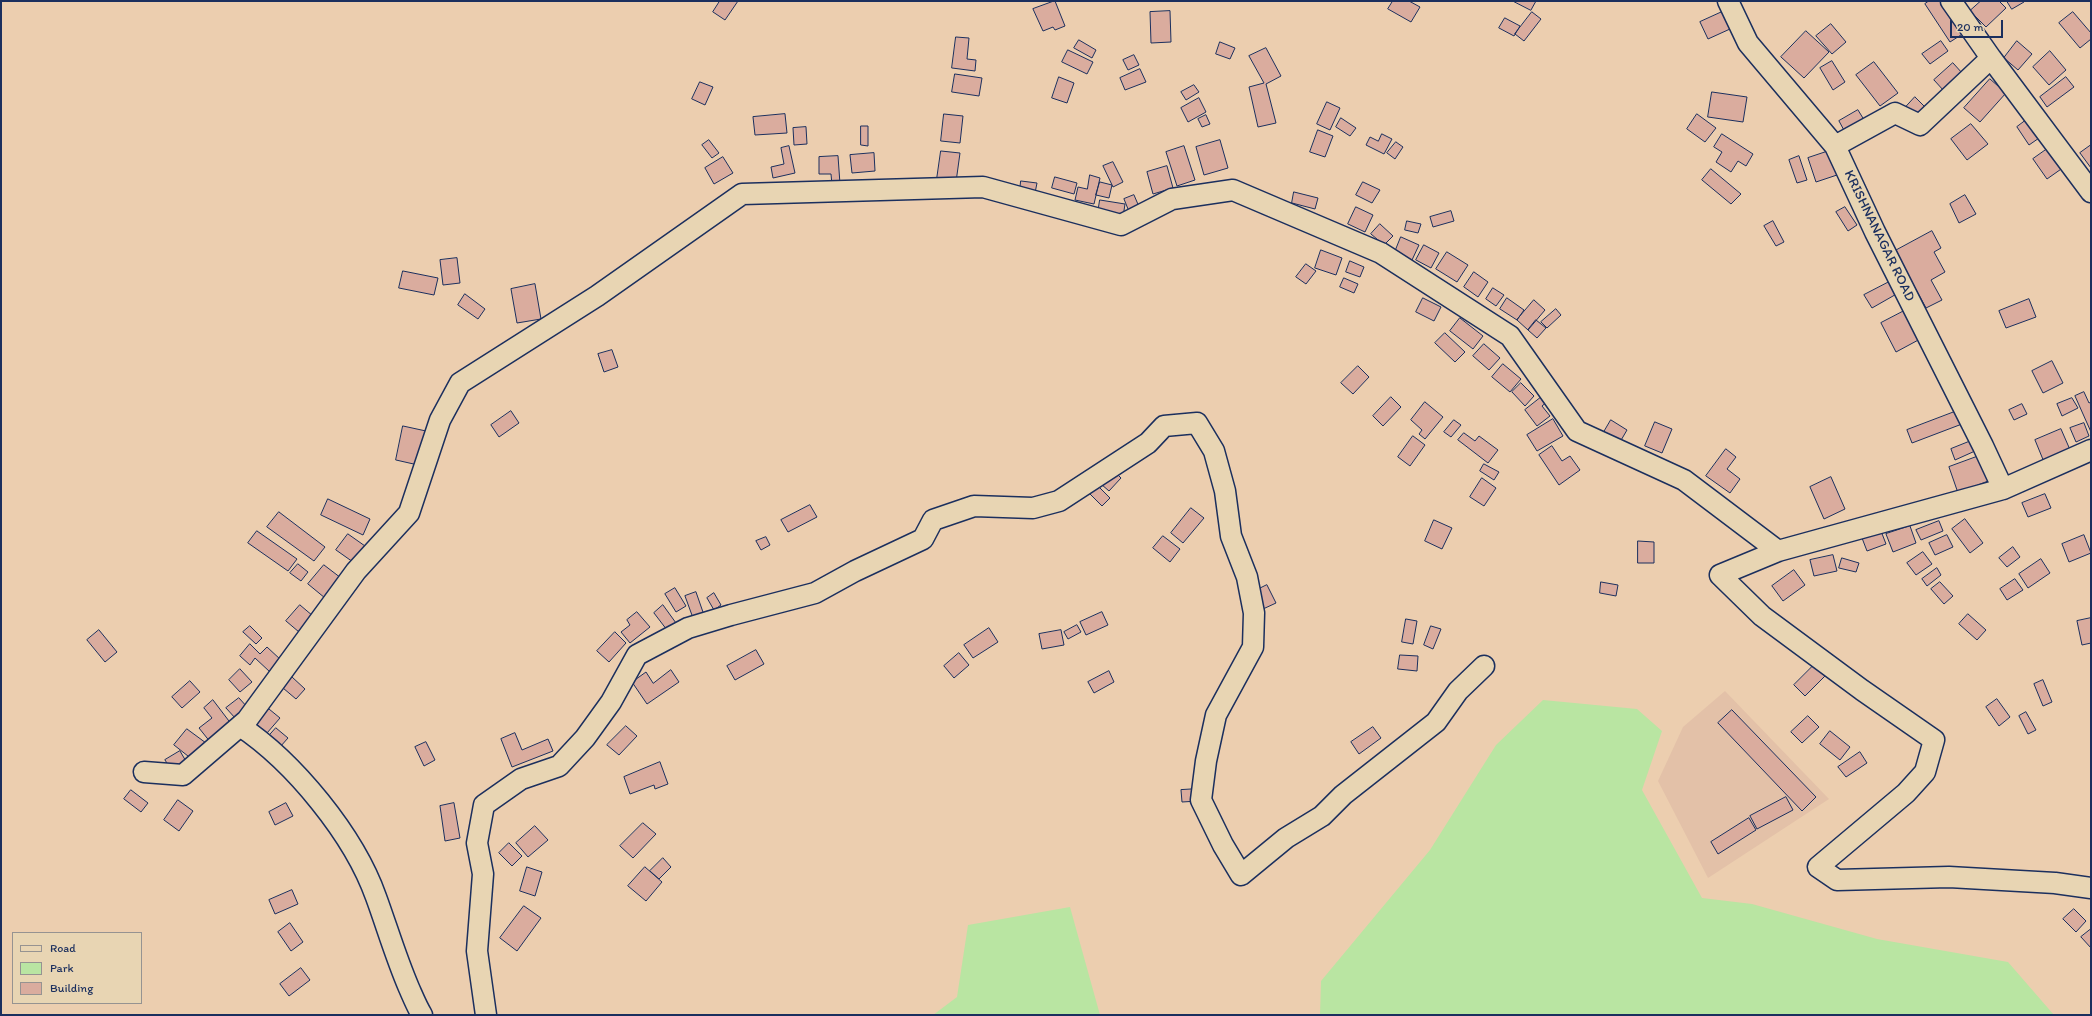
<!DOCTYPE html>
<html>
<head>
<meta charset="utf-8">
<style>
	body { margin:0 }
	#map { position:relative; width:2092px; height:1016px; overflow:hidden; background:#ecceaf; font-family:Itim,sans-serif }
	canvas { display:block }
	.frame { position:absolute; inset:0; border:2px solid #1b2f5e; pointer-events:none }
	.legend { position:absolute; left:12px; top:932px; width:130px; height:72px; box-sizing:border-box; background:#e8d5b3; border:1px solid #969391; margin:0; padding:5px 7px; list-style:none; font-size:12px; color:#1b2f5e }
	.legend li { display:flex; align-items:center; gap:8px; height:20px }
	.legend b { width:20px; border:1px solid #969391 }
	.scale { position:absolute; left:1950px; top:20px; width:53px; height:18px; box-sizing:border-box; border:2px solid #1b2f5e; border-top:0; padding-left:5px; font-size:12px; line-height:14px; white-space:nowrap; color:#1b2f5e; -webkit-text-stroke:3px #e8d5b3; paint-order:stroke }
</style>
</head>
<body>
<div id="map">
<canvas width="2092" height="1016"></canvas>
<div class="frame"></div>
<ul class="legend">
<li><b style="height:5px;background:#e8d5b3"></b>Road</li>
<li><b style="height:11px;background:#b9e5a2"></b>Park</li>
<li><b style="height:11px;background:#daac9e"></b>Building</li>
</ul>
<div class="scale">20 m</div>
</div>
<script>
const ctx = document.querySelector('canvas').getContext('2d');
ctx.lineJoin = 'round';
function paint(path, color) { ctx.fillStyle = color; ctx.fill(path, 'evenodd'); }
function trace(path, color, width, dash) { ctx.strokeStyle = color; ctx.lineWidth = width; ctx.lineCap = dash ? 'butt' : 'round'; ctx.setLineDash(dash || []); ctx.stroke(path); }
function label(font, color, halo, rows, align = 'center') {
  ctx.font = font + ' Itim,sans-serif'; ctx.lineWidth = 3.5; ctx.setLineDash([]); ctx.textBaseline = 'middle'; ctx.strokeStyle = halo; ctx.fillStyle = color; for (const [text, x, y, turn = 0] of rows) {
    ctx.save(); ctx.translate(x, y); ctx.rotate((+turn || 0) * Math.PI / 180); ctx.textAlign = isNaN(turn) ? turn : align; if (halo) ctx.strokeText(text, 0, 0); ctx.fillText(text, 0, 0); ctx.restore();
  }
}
const built = new Path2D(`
	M1725,691l104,108 -121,79 -50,-97 25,-54z`);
const green = new Path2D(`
	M1543,700l94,9 25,22 -20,59 60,108 50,6 125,35 131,23 46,53h-734l1,-34 109,-131 66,-105z
	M1070,907l30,108h-167l24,-18 11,-72z`);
const building = new Path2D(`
	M720,1h18l-13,19 -12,-8z
	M1055,1l10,25 -10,4 -2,-3 -10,4 -10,-22z
	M1393,1h16l11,6 -9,15 -23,-13z
	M1513,1h23l-5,9z
	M1929,1h14l21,32 -14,9 -25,-38z
	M1981,1h18l7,7 -20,19 -16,-16z
	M2007,1h16l1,1 -12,7z
	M1170,11l1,31 -20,1 -1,-31z
	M1532,12l9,7 -17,22 -9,-7z
	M1722,12l8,17 -22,10 -8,-17z
	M2073,12l18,21v6l-11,9 -21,-25z
	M1505,18l15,8 -6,10 -15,-8z
	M1831,24l15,18 -14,12 -16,-18z
	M1806,31l23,21 -25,26 -23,-21z
	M956,37l13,1 -2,21 9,1 -1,11 -23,-3z
	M1079,40l17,10 -4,8 -18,-10z
	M1941,41l7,10 -18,13 -8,-10z
	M2017,41l15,13 -14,16 -14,-12z
	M1220,42l15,6 -5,11 -14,-5z
	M1266,48l15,28 -15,8 10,39 -18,4 -9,-40 15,-4 -15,-27z
	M1068,50l25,12 -6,12 -25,-12z
	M2050,51l16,19 -17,15 -16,-18z
	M1134,55l5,10 -11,5 -5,-10z
	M1832,61l13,21 -12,8 -13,-22z
	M1874,62l24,31 -18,13 -24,-31z
	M1953,63l10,11 -19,17 -10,-11z
	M1140,69l6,13 -21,8 -5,-12z
	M955,74l27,4 -3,18 -27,-4z
	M1059,77l15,6 -7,20 -15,-5z
	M2066,77l8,10 -27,20 -7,-10z
	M1990,79l16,14 -26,29 -16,-14z
	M700,82l13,5 -8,18 -13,-6z
	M1194,85l5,7 -13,8 -5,-8z
	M1712,92l35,5 -4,25 -35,-5z
	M1915,97l15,15 -10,10 -15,-14z
	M1199,98l7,14 -18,10 -7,-14z
	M1327,102l13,6 -10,22 -13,-6z
	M1858,110l8,13 -20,11 -7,-13z
	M785,114l2,19 -32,2 -2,-18z
	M944,114l19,2 -3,27 -19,-2z
	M1697,114l19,14 -11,14 -18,-13z
	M1206,115l4,9 -8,3 -4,-8z
	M1341,118l15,10 -6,8 -14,-9z
	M2029,118l13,18 -13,9 -12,-18z
	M1971,124l17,20 -21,16 -16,-21z
	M861,126h7v20l-7,-1z
	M806,127l1,17 -13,1 -1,-17z
	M1318,130l15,6 -8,21 -15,-5z
	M1382,134l10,5 -8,15 -18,-9 4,-8 8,4z
	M1722,134l31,20 -7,12 -8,-5 -7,11 -15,-10 6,-10 -8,-5z
	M709,140l10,13 -7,5 -10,-13z
	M1220,140l8,28 -24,7 -8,-28z
	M1396,142l7,5 -8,12 -8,-6z
	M2091,145v23l-11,-15z
	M789,146l6,27 -22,5 -2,-11 13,-3 -3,-16z
	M1184,146l11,34 -18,6 -11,-34z
	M2050,147l14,20 -17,12 -14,-20z
	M941,151l19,2 -4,29 -19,-3z
	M1829,151l8,24 -21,7 -8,-24z
	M874,153l1,18 -23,2 -2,-18z
	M838,156l2,28 -8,1 -1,-11h-12v-17z
	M1799,156l8,24 -10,3 -8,-23z
	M723,157l10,16 -19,11 -9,-16z
	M1113,162l10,20 -10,5 -10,-21z
	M1167,166l6,22 -20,6 -6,-22z
	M1711,169l30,25 -10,10 -29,-24z
	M1090,175l10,3 -6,26 -19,-4 3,-13 9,2z
	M1055,177l22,6 -3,11 -22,-6z
	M1021,181l16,2 -2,10 -15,-2z
	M1100,182l12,3 -3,13 -13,-3z
	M1363,182l17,8 -8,13 -16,-8z
	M1294,192l24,6 -3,11 -23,-6z
	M1134,195l6,14 -10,5 -6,-15z
	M1965,195l11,19 -17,9 -9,-19z
	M1100,200l25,4 -2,13 -25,-4z
	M1356,207l17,8 -8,17 -17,-8z
	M1845,207l12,18 -9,6 -12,-19z
	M1451,211l3,10 -21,6 -3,-10z
	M1407,221l14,3 -3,9 -13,-3z
	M1773,221l11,21 -8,4 -12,-20z
	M1380,224l13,12 -9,9 -13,-11z
	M1932,231l9,17 -7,4 11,20 -14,8 11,20 -16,8 -31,-57z
	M1401,237l18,8 -7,15 -17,-8z
	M1424,245l15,8 -8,15 -15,-8z
	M1321,250l21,8 -6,17 -21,-7z
	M1447,252l21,13 -11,17 -21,-13z
	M457,258l3,25 -17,2 -3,-25z
	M1350,261l14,6 -4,10 -14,-5z
	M1306,264l10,7 -10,13 -10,-7z
	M403,271l35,7 -4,17 -35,-7z
	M1474,272l14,10 -10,15 -14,-10z
	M1344,278l14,6 -4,9 -14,-6z
	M1893,280l7,12 -28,16 -8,-13z
	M535,284l6,35 -24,4 -6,-34z
	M1493,288l11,7 -8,11 -10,-7z
	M465,294l20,15 -7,10 -20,-14z
	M1423,298l18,9 -7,14 -18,-9z
	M1507,298l17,12 -7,10 -17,-11z
	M2029,299l7,18 -30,11 -7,-17z
	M1534,300l11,10 -17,20 -11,-10z
	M1556,309l5,6 -14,13 -6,-6z
	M1906,310l16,28 -26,14 -15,-29z
	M1460,318l23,18 -10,13 -23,-18z
	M1536,320l10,8 -9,10 -9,-8z
	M1445,333l20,19 -10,10 -20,-19z
	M1484,344l16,14 -11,12 -16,-14z
	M612,350l6,17 -14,5 -6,-18z
	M2052,361l11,22 -20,10 -11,-22z
	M1503,364l18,15 -11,13 -18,-15z
	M1358,366l11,11 -16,17 -12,-11z
	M1521,383l13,13 -9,10 -13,-14z
	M2084,392l5,11 2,-1v30l-16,-36z
	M1544,395l4,6 -6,5 8,10 -13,10 -12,-16z
	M1391,397l10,10 -18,19 -10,-10z
	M2072,398l6,10 -16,8 -5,-12z
	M1425,402l18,15 -18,22 -6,-5 3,-4 -11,-10z
	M2022,404l5,10 -13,6 -5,-10z
	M511,411l8,12 -20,14 -8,-12z
	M1957,411l5,13 -50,19 -5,-13z
	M1553,419l10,17 -26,15 -10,-16z
	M1454,420l7,5 -10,12 -7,-5z
	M1611,420l16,10 -7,12 -16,-10z
	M1655,422l17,7 -10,24 -17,-7z
	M2084,423l5,13 -13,6 -6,-14z
	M403,426l23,5 -8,34 -22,-5z
	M2061,429l10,23 -27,10 -9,-22z
	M1464,433l11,8 4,-5 19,14 -10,13 -30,-23z
	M1413,436l12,9 -15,21 -12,-9z
	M1971,441l4,10 -20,9 -4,-11z
	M1552,446l10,15 8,-5 10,14 -21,15 -20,-30z
	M1726,449l10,8 -9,12 13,10 -10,14 -24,-17z
	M1979,456l9,25 -30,12 -9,-26z
	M1484,464l15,8 -5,8 -14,-9z
	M1113,470l8,8 -12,13 -8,-7z
	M1831,477l14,32 -21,10 -14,-32z
	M1482,478l14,10 -12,18 -14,-9z
	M1098,486l12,12 -8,8 -12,-12z
	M2045,494l6,14 -23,9 -6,-14z
	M328,499l42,20 -7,16 -42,-20z
	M810,505l7,12 -29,15 -7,-12z
	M1191,508l13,10 -21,25 -12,-10z
	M279,512l46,35 -11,14 -47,-34z
	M1965,519l18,24 -13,10 -18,-24z
	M1434,520l18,8 -10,21 -17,-8z
	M1939,521l4,10 -22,9 -5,-10z
	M1910,526l6,17 -23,9 -7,-18z
	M257,531l40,28 -9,12 -40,-28z
	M1881,531l5,13 -19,7 -5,-13z
	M348,534l17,12 -12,16 -17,-12z
	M1947,535l6,12 -18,8 -6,-12z
	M2084,535l7,18 -22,9 -7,-18z
	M1163,536l17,13 -10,13 -17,-14z
	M766,537l4,8 -9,5 -5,-9z
	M1638,541l16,1v21h-16z
	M2013,547l7,10 -13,10 -8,-9z
	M1923,552l9,12 -16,11 -9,-12z
	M1833,555l4,16 -23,5 -4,-16z
	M1842,558l17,5 -3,9 -17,-4z
	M2041,559l9,14 -22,15 -9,-14z
	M298,564l10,8 -7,9 -11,-8z
	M324,565l17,13 -16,20 -17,-14z
	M1937,568l4,7 -14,11 -5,-7z
	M1794,570l11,15 -22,16 -11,-15z
	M2015,579l8,11 -16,10 -7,-11z
	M1601,582l17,3 -2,11 -16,-3z
	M1940,582l13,14 -9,8 -13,-15z
	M1267,585l9,18 -13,6 -8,-18z
	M675,588l11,18 -10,6 -11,-18z
	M696,592l8,23 -11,3 -8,-22z
	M714,593l7,12 -7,5 -7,-12z
	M300,605l13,11 -14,16 -13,-11z
	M663,605l13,18 -9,7 -13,-17z
	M637,612l13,15 -20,16 -9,-11 9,-7 -3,-5z
	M1102,612l6,13 -22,10 -6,-13z
	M1968,614l18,16 -9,10 -18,-16z
	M2091,618v25l-9,2 -5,-24z
	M1406,619l11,2 -4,23 -11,-2z
	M1077,625l4,7 -13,7 -4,-7z
	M250,626l12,12 -6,6 -13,-12z
	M1431,626l10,3 -8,20 -9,-4z
	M989,628l9,14 -25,16 -9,-13z
	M99,630l18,22 -12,10 -18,-22z
	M1061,630l3,15 -22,4 -3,-15z
	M615,632l11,11 -17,19 -12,-11z
	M250,644l10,10 7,-7 14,13 -11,12 -15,-14 -5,7 -10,-9z
	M756,650l8,14 -29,16 -8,-14z
	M959,653l10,12 -15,13 -10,-12z
	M1400,655l18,1 -1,15 -19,-2z
	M1815,664l11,11 -21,21 -11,-11z
	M240,669l12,13 -12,10 -11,-12z
	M671,670l8,12 -32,22 -15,-22 14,-10 7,11z
	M1109,671l5,11 -20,11 -6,-11z
	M292,677l13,12 -9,10 -13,-11z
	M2043,680l9,22 -9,4 -9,-22z
	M190,681l10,11 -18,16 -10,-11z
	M239,698l9,10 -12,11 -10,-11z
	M1997,699l13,18 -11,9 -13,-19z
	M213,700l19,25 -21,18 -12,-15 13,-10 -8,-10z
	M269,709l11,9 -13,15 -11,-9z
	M1732,710l84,87 -14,14 -84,-88z
	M2026,712l10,18 -8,4 -9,-18z
	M1808,716l11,11 -17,16 -11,-11z
	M626,726l11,10 -18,19 -12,-10z
	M1373,727l8,11 -22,16 -8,-12z
	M276,728l12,10 -8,9 -12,-10z
	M187,729l19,14 -13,17 -19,-15z
	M1830,731l20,16 -10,13 -20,-16z
	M515,733l7,17 26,-11 5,12 -41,16 -11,-28z
	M426,742l9,18 -11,6 -9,-19z
	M180,751l7,12 -15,8 -7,-11z
	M1860,752l7,11 -21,14 -8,-10z
	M660,762l8,22 -13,5 -1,-4 -24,9 -6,-17z
	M1198,789v12l-16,1 -1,-12z
	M131,790l17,13 -7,9 -17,-13z
	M1786,797l7,13 -36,19 -7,-13z
	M178,800l15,11 -14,20 -15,-11z
	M286,803l7,13 -18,9 -6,-13z
	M454,803l6,35 -15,3 -5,-35z
	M1749,818l7,12 -38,24 -7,-12z
	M643,823l13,11 -23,24 -13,-12z
	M535,826l13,14 -20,17 -12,-14z
	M509,843l13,13 -10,10 -13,-13z
	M663,858l8,9 -12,12 -9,-8z
	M527,867l15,5 -7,24 -15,-5z
	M645,867l17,15 -16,19 -18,-15z
	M292,890l6,14 -23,10 -6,-14z
	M524,906l17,12 -24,33 -17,-13z
	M2074,909l12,12 -10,11 -13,-13z
	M290,923l13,19 -12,9 -13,-19z
	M2091,929v19l-10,-11z
	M301,968l9,12 -21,16 -9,-12z`);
const street = new Path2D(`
	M1728,1l20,42 87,103 40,86 108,214 20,43
	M1951,1l40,57 100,134
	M1835,146l60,-33 25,12 71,-67
	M1778,551l-58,24 42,41 100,74 72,50 -9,32 -19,21 -88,74 19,13 112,-3 106,6 36,5
	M240,726c54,36 114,109 136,171 11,30 20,61 33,91 4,9 8,19 13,27
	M144,772l39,3 64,-55 109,-149 53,-58 31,-93 20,-37 137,-87 145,-102 241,-7 138,38 51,-26 61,-9 148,63 129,83 67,95 107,49 94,71 225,-62 88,-39
	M486,1015l-9,-64 6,-77 -6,-31 7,-38 37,-26 38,-13 26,-28 26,-36 26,-47 51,-27 43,-13 84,-22 40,-22 68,-32 10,-19 41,-14 59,2 26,-7 89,-58 16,-17 33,-3 17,28 11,40 6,45 16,41 7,36 -1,34 -37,68 -10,46 -5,39 22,45 18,30 45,-37 36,-22 21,-21 93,-73 22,-31 26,-25`);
const streetNames = [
	["KRISHNANAGAR ROAD",1879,236,64]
];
paint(built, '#e3c1a8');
paint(green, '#b9e5a2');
paint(building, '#daac9e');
trace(building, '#1b2f5e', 1);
trace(street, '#1b2f5e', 23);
trace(street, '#e8d5b3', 20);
label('14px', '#1b2f5e', '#e8d5b3', streetNames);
</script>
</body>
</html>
